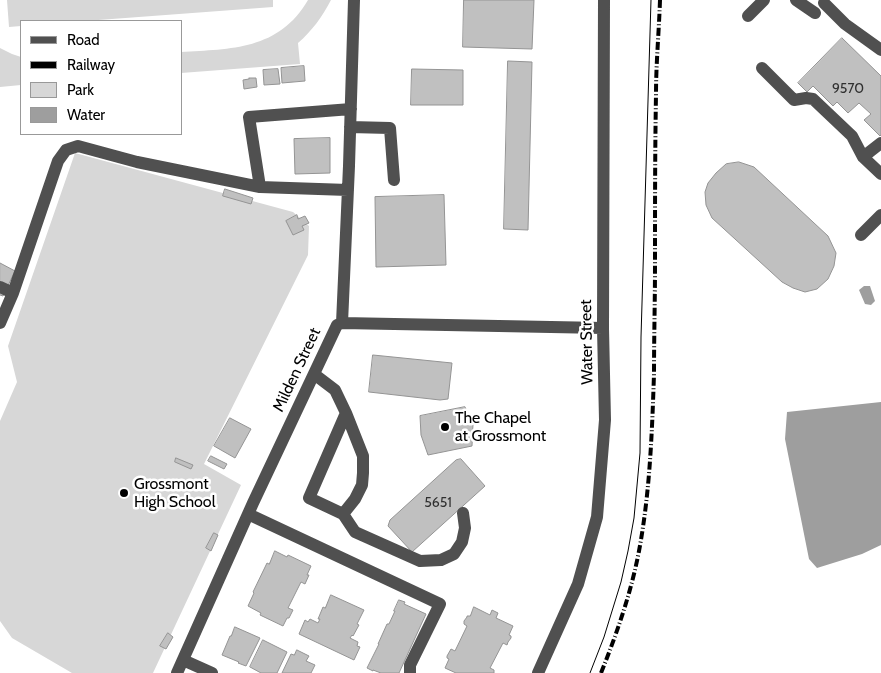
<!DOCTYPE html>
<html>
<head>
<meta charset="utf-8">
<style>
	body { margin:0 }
	#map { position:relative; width:881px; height:673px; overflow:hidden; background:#fff; font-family:Cabin,sans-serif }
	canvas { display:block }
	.legend { position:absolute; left:20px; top:20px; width:162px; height:115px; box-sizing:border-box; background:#fff; border:1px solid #999; margin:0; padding:6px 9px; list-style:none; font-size:15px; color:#000 }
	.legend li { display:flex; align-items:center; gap:10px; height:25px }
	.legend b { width:25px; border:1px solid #999 }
</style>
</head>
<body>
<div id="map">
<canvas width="881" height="673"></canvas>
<ul class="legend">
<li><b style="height:6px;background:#505050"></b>Road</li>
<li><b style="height:6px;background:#000"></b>Railway</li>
<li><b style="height:14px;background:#d7d7d7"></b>Park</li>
<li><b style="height:14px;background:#9e9e9e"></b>Water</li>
</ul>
</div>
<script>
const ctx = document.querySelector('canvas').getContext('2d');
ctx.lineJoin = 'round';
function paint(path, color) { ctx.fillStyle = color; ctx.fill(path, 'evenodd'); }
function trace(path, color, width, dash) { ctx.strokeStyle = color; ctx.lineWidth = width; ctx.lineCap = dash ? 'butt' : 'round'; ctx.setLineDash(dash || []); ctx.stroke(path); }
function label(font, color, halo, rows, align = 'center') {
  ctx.font = font + ' Cabin,sans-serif'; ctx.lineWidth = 5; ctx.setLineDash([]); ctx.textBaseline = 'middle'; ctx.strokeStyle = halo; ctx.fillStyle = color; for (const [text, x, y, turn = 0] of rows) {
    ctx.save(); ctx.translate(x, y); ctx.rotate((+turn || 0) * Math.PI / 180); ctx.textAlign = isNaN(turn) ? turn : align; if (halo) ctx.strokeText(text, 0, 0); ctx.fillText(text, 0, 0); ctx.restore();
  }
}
const green = new Path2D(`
	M7,0h266v7l-188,14h-64v5l-12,1z
	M308,0h23c-9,17 -19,31 -33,43l2,21 -119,9v-21c50,-3 98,-2 127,-52z
	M0,48l12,6 9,3v28l-21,2z
	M75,153l218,59 16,14 -1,29 -104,209 37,21 -88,188h-81l-60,-35 -12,-17v-200l17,-39 -9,-36z`);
const water = new Path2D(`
	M864,286h6l5,15 -4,4 -6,-1 -6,-14z
	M881,402v143l-19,9 -45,14 -8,-9 -24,-120 2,-27z`);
const building = new Path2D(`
	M464,0h70l-2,49 -69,-2z
	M842,38l39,38v59l-1,1 -16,-16 7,-6 -12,-11 -11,10 -11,-11 -4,4 -20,-20 -6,6 -9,-9z
	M508,61l24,1 -4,168 -24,-1z
	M304,66l1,15 -23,2 -1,-15z
	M278,69l2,15 -16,1 -1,-15z
	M412,69l51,1v35h-52z
	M249,78h7l1,9 -13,2 -1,-9 6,-1z
	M330,138v35l-35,1 -1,-35z
	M739,162l15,5 74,69 8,17 -2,13 -6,13 -11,10 -12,3 -12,-4 -11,-6 -70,-64 -6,-13 -1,-13 3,-9 8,-10 10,-9z
	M225,189l28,9 -2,6 -28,-8z
	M444,195l2,70 -70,2 -1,-70z
	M297,215l1,4 7,-3 4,7 -7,3 2,4 -11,5 -7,-14z
	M0,263l15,8 -12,25 -3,-1z
	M373,355l79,8 -4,36 -8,1 -71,-8z
	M465,407l8,17 -1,22 -44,9 -7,-20 -1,-19z
	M230,418l21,11 -16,29 -21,-12z
	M211,456l16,8 -3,5 -16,-8z
	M176,458l17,7 -2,4 -16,-7z
	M461,459l24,27 -73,66 -24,-26 2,-6 66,-60z
	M214,533l4,2 -7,16 -5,-3z
	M275,551l12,6 1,-2 23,11 -4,9h2l-4,9 -4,-2 -13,26 5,2 -4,8h-2l-4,8 -23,-11 1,-2 -13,-7 6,-13 -1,-1 14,-29 2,1z
	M331,595l33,15 -7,14 2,1 -6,11 -1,-1 -2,3 8,4 -1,4 3,1 -6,13 -55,-26 6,-14 3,2 2,-3 8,4 2,-4h-2l5,-12 2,1z
	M399,600l6,2 -1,2 22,10 -27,59h-18l-8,-3v1l-6,-3 12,-24h-1l9,-20h2l6,-13h-1z
	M474,607l16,8 2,-5 6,3 -2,5 17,8 -4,9 2,1v2l-3,4 -1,3 -4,-2 -13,25 4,2v3h-38l-11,-5 4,-9 -2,-1v-2l4,-7 4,2 12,-25 -3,-2v-3l3,-4v-1h3z
	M235,627l25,11 -14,28 -8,-3 1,-1 -17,-7 8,-19h1z
	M168,633l5,4 -7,12 -6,-3z
	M263,640l24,12 -10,21h-16l-11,-6z
	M297,650l12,6 -3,5 9,4 -4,8h-29l9,-19 3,1z`);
const minor = new Path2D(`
	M796,0l19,13
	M824,3l21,21 36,26
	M748,16l16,-16
	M762,68l32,32 12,-2 7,1 39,37 11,21 18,17
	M350,127l40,1 4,52
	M863,157l18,-14
	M260,187l-11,-70 102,-8
	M861,235l20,-20
	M0,287l13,6
	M0,323l13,-30 45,-132 8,-11 12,-4 59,16 123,25 88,3
	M342,323l7,-157 5,-166
	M314,374l21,16 11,23 17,43v17l-1,12 -7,14 -12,15 -34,-16 37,-85
	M248,514l192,90 -30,61v8
	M343,514l12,18 65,29 21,-1 13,-6 8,-12 3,-14 -2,-15
	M183,660l29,13
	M177,673l76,-170 84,-178 5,-2 261,5
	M538,673l40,-89 19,-67 8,-97 -2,-92 1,-328`);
const tram = new Path2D(`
	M590,673l14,-36 17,-55 7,-31 6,-33 6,-65 1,-116 10,-337`);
const rail = new Path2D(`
	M601,673c16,-40 30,-80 38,-122 11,-59 13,-118 15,-177 0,-37 1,-73 1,-110 0,-56 0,-113 1,-170 0,-31 3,-63 4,-94`);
const markers = [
	[445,427,5,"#000"],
	[124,493,5,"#000"]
];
const numberNames = [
	["9570",848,89],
	["5651",438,503]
];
const streetNames = [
	["Water Street",587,342,-91],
	["Milden Street",297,370,-65]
];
const poiNames = [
	["The Chapel",455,418],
	["at Grossmont",455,436],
	["Grossmont",134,484],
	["High School",134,502]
];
paint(green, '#d7d7d7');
paint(water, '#9e9e9e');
paint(building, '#c0c0c0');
trace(building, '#949494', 1);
trace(minor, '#505050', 12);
trace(tram, '#000', 1);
trace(rail, '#000', 4, [8, 2.5, 1, 2.5]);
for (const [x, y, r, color] of markers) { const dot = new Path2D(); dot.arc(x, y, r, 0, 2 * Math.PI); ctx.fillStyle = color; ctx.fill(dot); trace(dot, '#fff', 2); }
label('14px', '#303030', null, numberNames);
label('16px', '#000', '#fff', streetNames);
label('16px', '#000', '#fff', poiNames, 'left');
</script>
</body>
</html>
